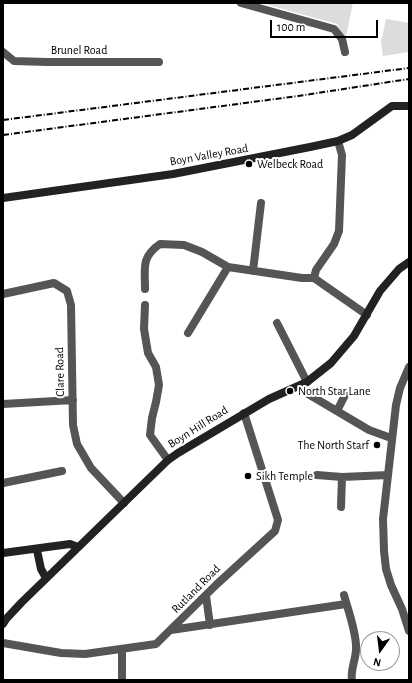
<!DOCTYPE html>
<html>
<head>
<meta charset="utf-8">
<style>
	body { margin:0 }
	#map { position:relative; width:412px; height:683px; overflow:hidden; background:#fff; font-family:"Alegreya Sans",sans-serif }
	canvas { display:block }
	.frame { position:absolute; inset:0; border:4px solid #000; pointer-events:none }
	.north { position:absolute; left:360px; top:631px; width:40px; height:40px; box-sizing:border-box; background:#fff; border:1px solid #999; border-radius:50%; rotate:194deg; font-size:11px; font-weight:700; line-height:16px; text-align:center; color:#000 }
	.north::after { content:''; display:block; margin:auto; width:14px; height:18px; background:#000; clip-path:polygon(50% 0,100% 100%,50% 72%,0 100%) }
	.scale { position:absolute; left:270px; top:20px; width:108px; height:18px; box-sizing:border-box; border:2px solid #000; border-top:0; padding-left:5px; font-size:12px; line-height:14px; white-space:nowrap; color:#000; -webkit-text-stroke:3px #fff; paint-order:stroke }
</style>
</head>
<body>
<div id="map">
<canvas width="412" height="683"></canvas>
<div class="frame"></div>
<div class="north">N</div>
<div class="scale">100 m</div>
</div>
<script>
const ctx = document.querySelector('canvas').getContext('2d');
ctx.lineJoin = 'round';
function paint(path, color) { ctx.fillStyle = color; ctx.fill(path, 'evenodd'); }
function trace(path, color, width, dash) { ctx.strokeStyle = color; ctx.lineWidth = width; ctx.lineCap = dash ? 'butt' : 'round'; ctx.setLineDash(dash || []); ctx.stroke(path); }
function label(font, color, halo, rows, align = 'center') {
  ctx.font = font + ' "Alegreya Sans",sans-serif'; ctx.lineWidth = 4; ctx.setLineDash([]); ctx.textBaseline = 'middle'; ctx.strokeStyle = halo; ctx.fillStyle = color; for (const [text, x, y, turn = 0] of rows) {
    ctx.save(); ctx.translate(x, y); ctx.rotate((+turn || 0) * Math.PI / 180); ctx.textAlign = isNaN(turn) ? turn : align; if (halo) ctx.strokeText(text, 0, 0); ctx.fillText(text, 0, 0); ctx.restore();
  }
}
const green = new Path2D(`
	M261,3h92l-8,38 -8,-17z
	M386,19l23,4v29l-26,4 -2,-14z`);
const street = new Path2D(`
	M241,3l93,26 8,10 3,13
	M3,52l11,9 33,1h112
	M253,271l8,-68
	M314,278l2,-8 18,-26 5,-13 3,-76 -4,-14
	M145,289c0,-21 -4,-32 15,-45l24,1 18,7 26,15 74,11h12l53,37
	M3,294l51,-11 13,8 4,14 2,120 4,19 14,24 33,35
	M145,305l-1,24 4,24 8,14 3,18 -3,17 -4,16 -2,17 18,25
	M277,323l30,59
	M188,333l40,-66
	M409,367l-9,21 -4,17 -13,114 1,32 2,18 5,16 11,24 7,22
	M303,391l66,39 22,8
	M3,404l70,-4
	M337,411l8,-16
	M317,475l25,2 46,-2
	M3,483l59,-12
	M341,507l1,-30
	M344,595c4,15 13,39 12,54 0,11 -6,20 -4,31
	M206,596l4,29
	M171,630l175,-26
	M3,643l58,10 24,1 71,-10 61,-60 58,-53 3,-11 -34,-107
	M122,649v31`);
const secondary = new Path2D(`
	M3,198l170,-24 137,-27 28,-6 14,-6 40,-29h17
	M37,550l4,19 5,9
	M3,553l67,-9 8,3
	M3,624l3,-5 16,-17 146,-142 10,-7 91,-54 38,-17 24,-19 23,-27 26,-45 19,-22 10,-7`);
const rail = new Path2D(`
	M3,120l406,-52
	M3,135l295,-39 111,-17`);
const markers = [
	[249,164,4,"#000"],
	[290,391,4,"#000"],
	[377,445,4,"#000"],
	[248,476,4,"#000"]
];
const streetNames = [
	["Brunel Road",79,50],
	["Boyn Valley Road",209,155,-10],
	["Clare Road",60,372,-91],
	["Boyn Hill Road",198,427,-32],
	["Rutland Road",196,589,-45]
];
const poiNames = [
	["Welbeck Road",257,164],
	["North Star Lane",298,391],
	["The North Starf",369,445,"right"],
	["Sikh Temple",256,476]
];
paint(green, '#dcdcdc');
trace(street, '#555', 8);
trace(secondary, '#222', 8);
trace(rail, '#000', 2, [6, 2, 1, 2]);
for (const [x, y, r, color] of markers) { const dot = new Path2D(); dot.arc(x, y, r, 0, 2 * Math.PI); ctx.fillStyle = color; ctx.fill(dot); trace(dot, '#fff', 1.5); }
label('12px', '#000', '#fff', streetNames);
label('12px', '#000', '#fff', poiNames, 'left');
</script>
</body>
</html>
